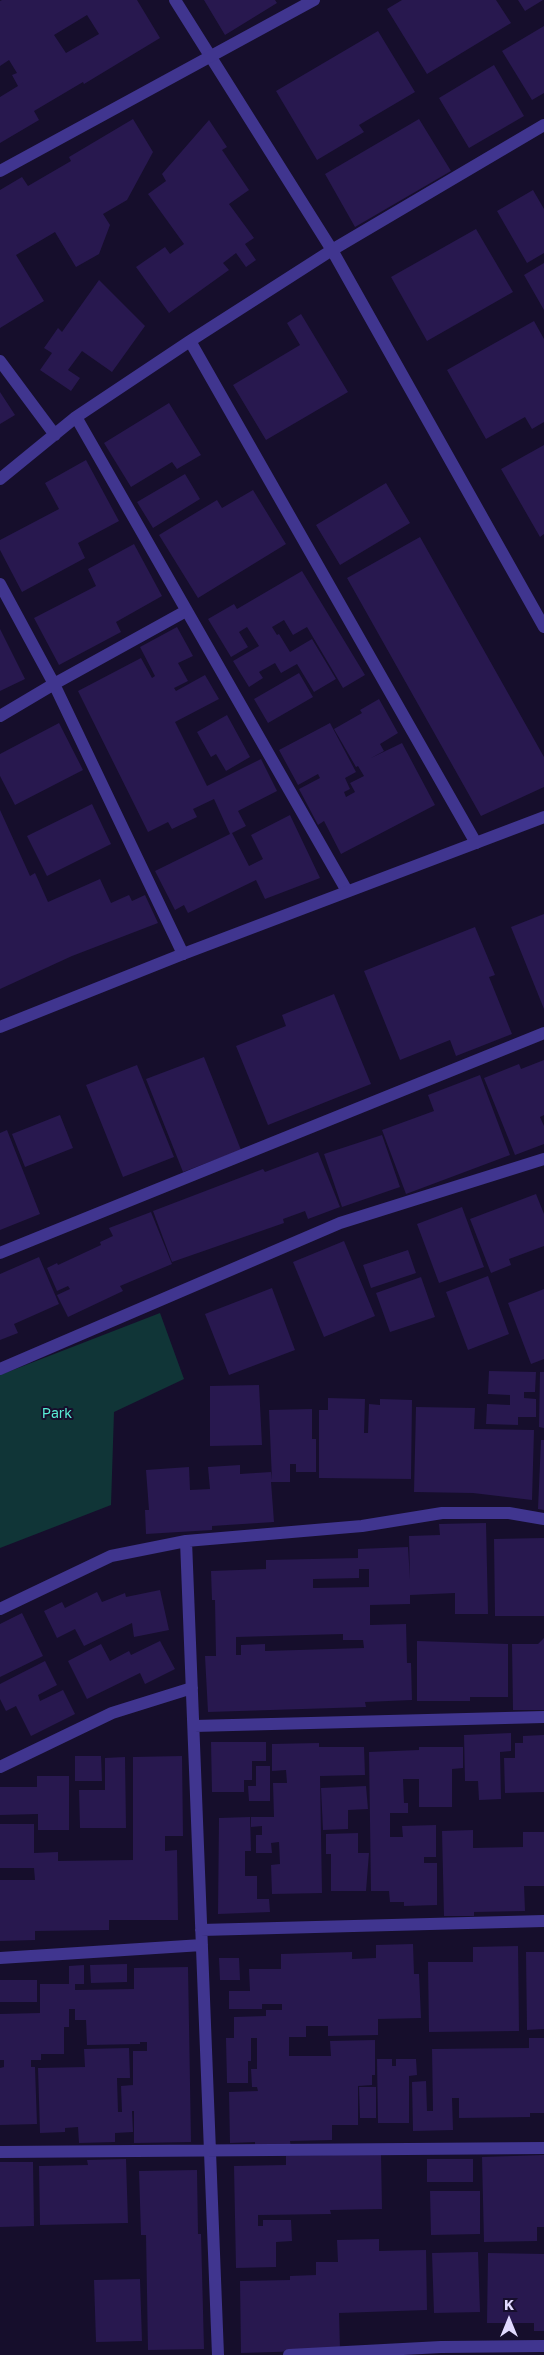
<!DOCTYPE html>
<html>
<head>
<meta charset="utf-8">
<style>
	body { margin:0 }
	#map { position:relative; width:544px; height:2355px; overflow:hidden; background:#160e2c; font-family:"Golos Text",sans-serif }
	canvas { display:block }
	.north { position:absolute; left:484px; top:2295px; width:50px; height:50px; -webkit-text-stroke:4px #160e2c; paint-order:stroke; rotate:0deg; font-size:14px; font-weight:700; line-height:20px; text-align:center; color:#e1d9ff }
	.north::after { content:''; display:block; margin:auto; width:18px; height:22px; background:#e1d9ff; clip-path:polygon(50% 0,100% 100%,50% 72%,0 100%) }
</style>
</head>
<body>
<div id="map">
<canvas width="544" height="2355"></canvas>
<div class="north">K</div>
</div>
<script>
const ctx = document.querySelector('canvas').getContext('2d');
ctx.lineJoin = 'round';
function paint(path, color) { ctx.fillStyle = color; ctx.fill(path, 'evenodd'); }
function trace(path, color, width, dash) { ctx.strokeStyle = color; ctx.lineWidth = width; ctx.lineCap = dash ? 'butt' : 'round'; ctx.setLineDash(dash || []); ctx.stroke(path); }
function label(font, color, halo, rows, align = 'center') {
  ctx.font = font + ' "Golos Text",sans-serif'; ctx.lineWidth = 4; ctx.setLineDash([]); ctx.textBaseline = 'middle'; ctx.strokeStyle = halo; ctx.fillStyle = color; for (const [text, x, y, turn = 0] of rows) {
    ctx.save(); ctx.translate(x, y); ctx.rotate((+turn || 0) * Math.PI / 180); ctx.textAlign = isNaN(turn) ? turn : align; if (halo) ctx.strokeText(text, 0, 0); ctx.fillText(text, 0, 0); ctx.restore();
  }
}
const green = new Path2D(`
	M160,1313l24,66 -70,33 -3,93 -111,43v-173z`);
const building = new Path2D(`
	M2,0h135l23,38 -76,46 -1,-2 -49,29 5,9 -39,23v-46l18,-11 -6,-11 5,-2 -8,-13 -9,6v-65zM87,15l12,19 -33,19 -12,-18z
	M204,0h71l2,3 -52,32z
	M402,0h94l15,23 -84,51 -40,-65z
	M518,0h25l-18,11z
	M544,26v67l-12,7 -30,-49z
	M378,31l37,61 -56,33 5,7 -47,28 -41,-69z
	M494,65l30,51 -55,32 -30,-50z
	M133,119l20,33 -26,48 -24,14 7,11 -11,29 -23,13 -21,-35 -39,23 28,46 -44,27v-138l22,-13 6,9 43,-25 -2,-4z
	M419,119l32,52 -96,56 -30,-53z
	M209,120l18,27 -5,3 27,40 -20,14 25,34 -9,6 11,16 -10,7 -10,-14 -13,10 6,7 -60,43 -33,-46 29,-20 5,7 14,-10 -36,-50 18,-13 -4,-7z
	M533,190l11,19v44l-17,10 -30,-52z
	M476,229l37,63 -86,49 -36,-64z
	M544,263v47l-20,-35z
	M99,280l46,46 -33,46 -30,-21 -14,19 12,8 -9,13 -31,-21 12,-17 -8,-5 14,-20 4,4z
	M301,314l47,78 -82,48 -33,-55 67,-40 -13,-22z
	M534,321l10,18v83l-12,7 -7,-12 -39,22 -39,-69z
	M0,392l15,23 -15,9z
	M169,403l32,52 -24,14 -5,-7 -41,25 -27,-44z
	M544,445v89l-4,3 -39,-68z
	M86,460l33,61 -41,22 7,15 -63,34 -22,-42v-10l59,-31 -14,-26z
	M185,474l15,25 -47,29 -16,-26z
	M386,483l24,40 -70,42 -24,-40z
	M253,490l33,54 -88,54 -39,-63 58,-35 5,8z
	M420,537l124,220v30l-63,29 -134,-238z
	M134,544l28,52 -46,26 5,10 -62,33 -25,-47 62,-32 -8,-17z
	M302,571l63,104 -22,13 -36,-61 -14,8 -9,-15 -12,7 5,8 2,-1 11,18 22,-13 24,40 -22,13 -17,-28 -16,9 -6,-10 -16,9 4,6 -14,9 -16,-26 26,-15 -12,-19 -8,5 9,15 -17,10 -23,-38 26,-15 3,5z
	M177,627l16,29 -15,7 10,18 -14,7 2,3 29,-16 14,24 -44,23 32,64 54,-27 16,32 -39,20 8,15 -14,7 17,33 14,-7 -12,-24 39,-20 30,63 -55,21 -9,-19 -68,33 -4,-8 -9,5 -20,-39 75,-37 -16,-35 -21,10 4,8 -25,12 -4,-7 -20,10 -70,-141 63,-33 11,20 3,-2 -15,-29z
	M0,629l25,50 -25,12z
	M299,673l14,24 -45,26 -14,-24z
	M379,699l19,34 -18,11 4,7 -13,7 31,-15 33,62 -94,49 -17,-33 -6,4 -19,-36 21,-11 -2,-4 -20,11 -19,-35 51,-27 26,49 -11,6 5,11 -6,3 2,5 9,-5 -5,-9 14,-7 -6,-10 -2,1 -22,-38 28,-16 -2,-3z
	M227,715l23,42 -24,14 -10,-17 -5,3 -14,-25z
	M59,723l24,47 -68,35 -15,-29v-22z
	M92,804l19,40 -64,32 -20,-40z
	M0,810l30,66 5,-3 13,29 52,-23 11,24 18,-8 3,6 13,-6 13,28 -86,33 -72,33z
	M544,914v95l-33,-82z
	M475,927l20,48 -6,2 23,57 -56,22 -6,-16 -50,20 -36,-89z
	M334,994l37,90 -103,41 -32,-79 50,-20 -4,-11z
	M204,1057l37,93 -58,22 -37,-93z
	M544,1060v55l-4,2 4,9v18l-29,11 -31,-77 35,-14 2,5z
	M137,1065l37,92 -51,20 -37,-92z
	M480,1075l30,80 -104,39 -24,-64 52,-19 -6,-16z
	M60,1115l13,33 -48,19 -13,-33z
	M7,1130l33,84 -40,16v-97z
	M382,1135l18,52 -58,20 -18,-53z
	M318,1152l22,55 -32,12 -3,-8 -22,8 1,4 -112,39 -19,-51 110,-42 2,3z
	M536,1194l8,20v32l-35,13 2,6 -20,8 -21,-54z
	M462,1207l22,60 -45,16 -22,-59z
	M151,1212l21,52 -52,22 3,5 -55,26 -11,-22 13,-6 -2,-3 -11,5 -10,-23 10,-5 1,2 43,-20 -1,-3 13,-6 -4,-8z
	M344,1241l31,75 -51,21 -31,-75z
	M408,1250l8,23 -45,15 -8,-23z
	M39,1257l20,47 -45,20 4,9 -18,7v-66z
	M488,1276l21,58 -41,16 -22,-58z
	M421,1277l14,40 -45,15 -14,-39z
	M272,1288l23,62 -66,25 -24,-61z
	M544,1289v70l-13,5 -23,-61z
	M489,1371l47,1 -1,20h-11v6l12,1v18h-18v8l-32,-1 1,-20 23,1v-10l-22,-1z
	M540,1372h4v56l-5,-1z
	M259,1385l3,60 -52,1v-60z
	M328,1398l37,1 -1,34h4l1,-29 11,1v-6l32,1 -1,79 -92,-1v-68h9z
	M416,1407l59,1 -1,21 60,1 -2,70 -59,-7 -59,-1z
	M312,1409v30h4v33h-20v-8h-6v18h-19l3,40 -62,4v4l-66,4 -1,-24h4l-3,-40 43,-3 1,23 20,-1 -2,-22 32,-2v9l31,-2 1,8 -3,-70z
	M541,1440h3v70l-6,-1z
	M486,1523l2,91h-33v-21l-45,2v9l-40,1v20l36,-1 1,39h4l1,37 -47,2 1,5 -158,5 -3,-56h11l-1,-56h-3l-1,-29 55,-2v-9l92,-2v-9l50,-2 2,32 -1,-43 31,-1 -1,-11zM359,1569h10v18l-56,1v-9l46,-1zM343,1634v6h20l1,8 -99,3v-7l-24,1v10h-5v-18z
	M544,1538v78h-49l-1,-77z
	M160,1590l9,40 -35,7 -2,-14 -48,23 -9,-17 -18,9 -13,-27 18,-9 3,6 32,-16 5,10 23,-9 1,4z
	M22,1613l21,43 -43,21v-53z
	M544,1638v72h-31l-1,-66h26z
	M160,1641l15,28 -30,15 -5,-11 -53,26 -19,-38 33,-17 9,17 19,-10 2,4z
	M417,1641l91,3v53h-38v4h-53z
	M45,1661l12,24 -19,10 2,6 23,-11 12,24 -44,22 -15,-30 -10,5 -6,-12v-15z
	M511,1733v18l-11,1 1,47 -22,1 -1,-19h-13l-1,-46z
	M544,1735v57l-39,1 -1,-35h11v-15h8v-7z
	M211,1742h55v19h-14v19h-8v12h-32z
	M319,1743v4h45l1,28 -45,1 2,117 -50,1 -1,-29 9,-1 -1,-22 -8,1 1,10h-16v-18h6v-9l-11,1v-10h23l-1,-34h14l-1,-13 -14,1v-27z
	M419,1747h44v21l-11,1v38h-33v-28h-16l1,24h4v10h-18v24h13l-1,-11 34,-1v32h-12v6h13v42l-33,1v-4h-14l-1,-11h-18l-2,-139 50,-2z
	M75,1756h26l1,25h-27z
	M182,1756l1,80h-18v15l12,-1 1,70h-69v10l-74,1v9l-35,1v-61h35l-1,-12h-34v-44h34v29l24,-1v9l75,-1v-103z
	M125,1757l1,71h-46l-1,-38h26v-32z
	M256,1766h14v35h-21l-1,-15h8z
	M37,1776h32v54h-31v-16l-38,1v-28h37z
	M366,1786l2,23 -20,1v19l-25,1 -2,-42z
	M250,1817l1,34h-6v25h12v23h12l1,13 -52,2 1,-96z
	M473,1830v18l50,-1v-15h21v54h-20l1,25 -51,1v4h-30l-2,-85z
	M358,1833v20h11l-3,38h-35v-37h-5v-20z
	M413,1944l1,30h5l2,44 -43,1v16l-50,1v-10h-22v11h-17v19h42l-1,-15 45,-1v35h-3v10l-14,1v39h-26v15l-42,1 1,7h-36v-6l-25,1 -1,-51 29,-1 -1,-4h-5l-1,-18h6v-31h-6v23h-3v22h-21l-1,-45h8v-21l32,-1v-6h16v-6h-20v5h-33v-18h21l-1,-22h32v-15l71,-2v7l24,-1v-13z
	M518,1946l1,85 -90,1 -1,-70h45v-15z
	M526,1952h18v77l-17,1z
	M219,1958h20l1,22h-20z
	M127,1964v18l-36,1 -1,-18z
	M84,1965v19h-9v6l59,-1v-21l54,-1 3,175 -57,1v-32h-2l1,21 -18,1v9l-36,1 -1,-16 -13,1v4l-25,1 -2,-65 47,-1 -1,-18 45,-1 1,30h-13l1,34h4l-1,-26 12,-1v-34h14v-9h-7v2l-53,1 -1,-25h-11v-11h-6v18h-5v27h-23v6h-10v7h4l2,57 -37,1v-57l4,-1v-7h-4v-46l40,-1v-29h29v-18z
	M0,1980h37v22h-37z
	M529,2038h15v75h-14v4l-71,1v-20h-7l1,32 -40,1 -1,-49 14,-1 1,30h6l-1,-62 97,-1z
	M377,2059h15v7h4v-7h20l1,16 -8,1v47h-31z
	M359,2087h17v31h-16z
	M381,2154l1,55 -52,1 1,4 -73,1v11h5v-6h28l1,21 -16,1v25l-40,1 -2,-102 52,-1v-9z
	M544,2155v72h-7v14l-53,1 -2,-85z
	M126,2159l2,64 -88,2 -1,-59 49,-1 -1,-5z
	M427,2159h46v23h-46z
	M0,2162h33l1,64 -34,1z
	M197,2170l1,64h3l3,115 -56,1 -2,-115h-5l-2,-64z
	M430,2191h50v43l-49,1z
	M379,2239v12l47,-1 1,60 -88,3 1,37 -99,3 -1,-72 50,-1v-4l26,-1v-13h22l-1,-22z
	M478,2252l2,60 -46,1 -2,-60z
	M488,2253l56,1v77h-10v-8h-47z
	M140,2279l2,62 -46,1 -2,-62z`);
const minor = new Path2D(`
	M175,0l157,250 212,377
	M190,341l286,502
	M0,361l55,74
	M76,417l271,474
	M0,479l76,-62 114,-76 142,-91 212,-125
	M0,584l54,100 129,270
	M0,716l54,-32 132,-73
	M0,1253l544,-220
	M0,1369l340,-146 204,-64
	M186,1541l32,814
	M0,1609l111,-53 75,-15 176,-15 80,-13h67l35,6
	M194,1726l350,-9
	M0,1767l112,-54 80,-25
	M201,1930l343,-9
	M0,1958l202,-13
	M0,2152l544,-4
	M289,2355l152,-8 103,-1`);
const tertiary = new Path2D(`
	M0,171l314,-171
	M0,1027l183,-73 361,-137`);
const parkNames = [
	["Park",57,1414]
];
paint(green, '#103537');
paint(building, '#28184f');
trace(minor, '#40358f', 12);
trace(tertiary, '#40358f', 12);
label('14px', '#58ecd4', '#160e2c', parkNames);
</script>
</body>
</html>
